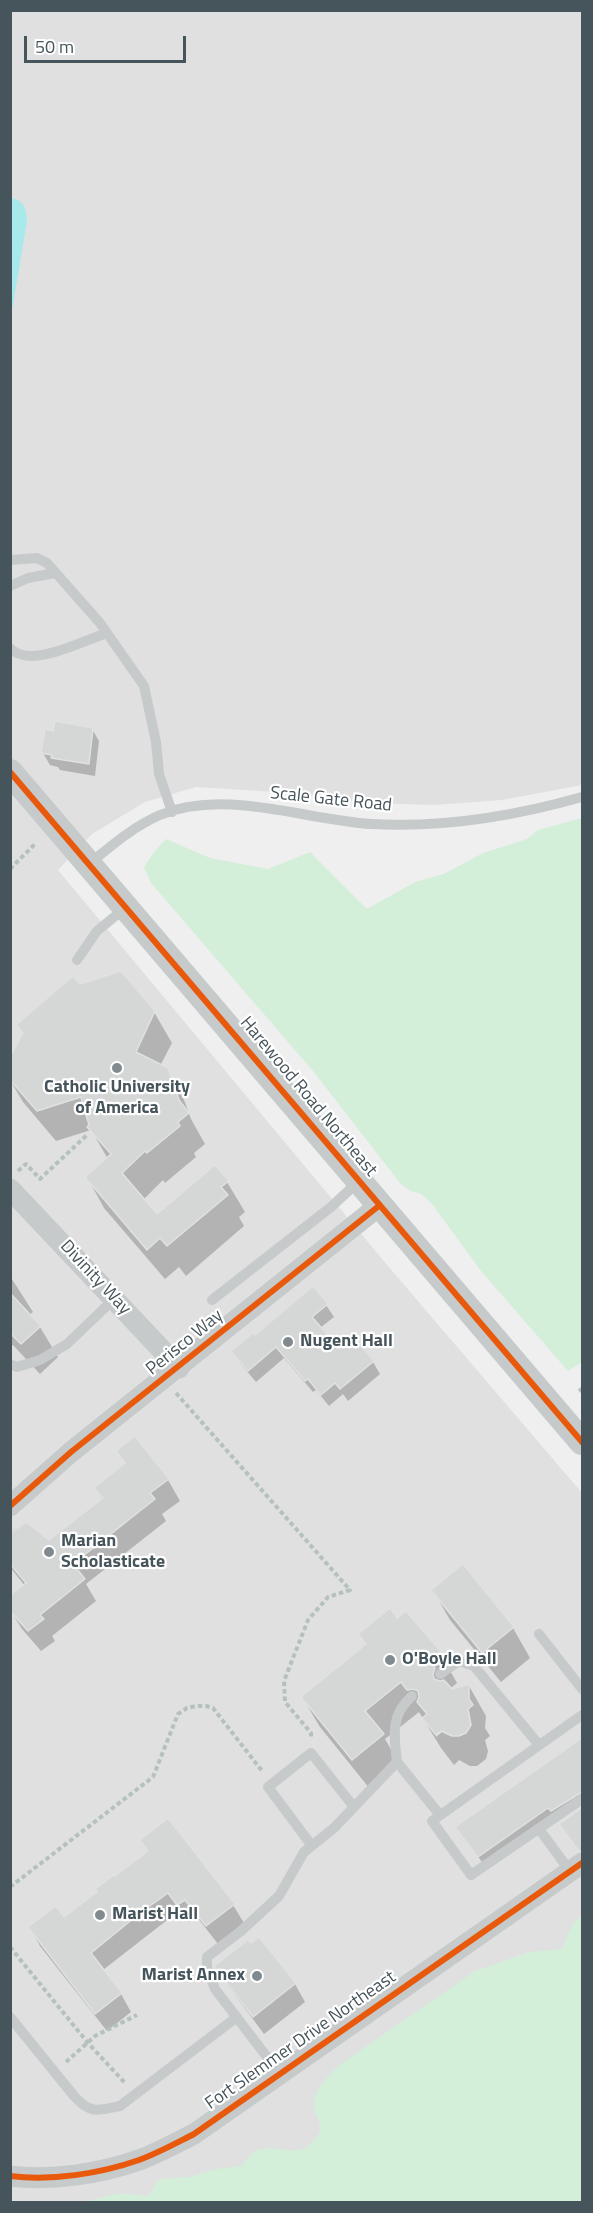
<!DOCTYPE html>
<html>
<head>
<meta charset="utf-8">
<style>
	body { margin:0 }
	#map { position:relative; width:593px; height:2213px; overflow:hidden; background:#efefef; font-family:"Titillium Web",sans-serif }
	canvas { display:block }
	.frame { position:absolute; inset:0; border:12px solid #46545b; pointer-events:none }
	.scale { position:absolute; left:24px; top:36px; width:162px; height:27px; box-sizing:border-box; border:3px solid #46545b; border-top:0; padding-left:8px; font-size:18px; line-height:21px; white-space:nowrap; color:#46545b; -webkit-text-stroke:4px #fff; paint-order:stroke }
</style>
</head>
<body>
<div id="map">
<canvas width="593" height="2213"></canvas>
<div class="frame"></div>
<div class="scale">50 m</div>
</div>
<script>
const ctx = document.querySelector('canvas').getContext('2d');
ctx.lineJoin = 'round';
function paint(path, color) { ctx.fillStyle = color; ctx.fill(path, 'evenodd'); }
function trace(path, color, width, dash) { ctx.strokeStyle = color; ctx.lineWidth = width; ctx.lineCap = dash ? 'butt' : 'round'; ctx.setLineDash(dash || []); ctx.stroke(path); }
function label(font, color, halo, rows, align = 'center') {
  ctx.font = font + ' "Titillium Web",sans-serif'; ctx.lineWidth = 4.5; ctx.setLineDash([]); ctx.textBaseline = 'middle'; ctx.strokeStyle = halo; ctx.fillStyle = color; for (const [text, x, y, turn = 0] of rows) {
    ctx.save(); ctx.translate(x, y); ctx.rotate((+turn || 0) * Math.PI / 180); ctx.textAlign = isNaN(turn) ? turn : align; if (halo) ctx.strokeText(text, 0, 0); ctx.fillText(text, 0, 0); ctx.restore();
  }
}
const education = new Path2D(`
	M11,11h571v774l-80,15 -68,5 -64,-2 -95,-11 -79,-5 -51,15 -53,32 -34,36 330,396 194,227v709h-571z`);
const green = new Path2D(`
	M582,818v544l-14,9 -87,-100 -49,-67 -11,-10 -11,-3 -10,-8 -87,-112 -162,-188 -7,-16 10,-15 12,-13 44,19 58,11 42,-17 57,57 48,-27 29,-8 39,-21 44,-14 11,-9z
	M582,1916v286h-497l35,-9 27,3 5,-4 3,-9 7,-4 28,-2 25,-8 27,-3c3,-5 7,-11 12,-14 14,-11 39,6 54,-6 23,-19 7,-23 6,-41 -1,-15 15,-29 24,-39l137,-95 54,-19 33,-3 11,-26z`);
const water = new Path2D(`
	M11,198c13,2 15,10 16,23l-15,90 -1,42z`);
const shadow = new Path2D(`
	M92,729l7,12 -4,35 -35,-6 -2,-3 -8,-2 -7,-12 11,-21z
	M79,985l75,27 18,31 -12,23 7,3 17,31 7,19 14,25 -11,9 2,4 -31,26 -2,-3 -20,20 14,16 70,-34 18,30 -6,5 5,9 -58,50 -7,-9 -14,12 -61,-71 -17,-31 21,-18 -17,-29 -35,11 -33,-39 -13,-22 13,-46 -5,-8z
	M10,1276l23,36 -4,3 11,12 18,30 -18,17 -27,-29 -3,2z
	M326,1305l8,12 -14,11 20,23 33,11 7,12 -32,27 -5,-7 -14,12 -13,-16 -3,2 -29,-34 -28,24 -16,-19 -7,-12 21,-14z
	M118,1451l50,29 12,21 -18,13 4,7 -80,63 10,17 -44,35 3,5 -14,10 -19,-22 -12,-19 15,-24 -15,-19v-34l7,-5 32,14 54,-42 -7,-12 30,-23z
	M433,1590l80,38 17,30 -29,24 -51,-62z
	M397,1620l43,33 17,30 -11,9 23,-6 17,30 -1,12 5,8 -5,4 3,11 -2,8 -9,7h-7l-11,-6 -5,5 -13,-17 -22,-36 -34,27 15,26 -30,24 -50,-62 -18,-30 64,-51 -6,-11zM448,1727l-12,10v-4z
	M582,1739v60l-100,63 -25,-34z
	M582,1809v41l-2,1 -19,-27z
	M168,1821l65,84 11,18 -26,21 -21,-27 -8,5 -9,-12 -77,60 18,24 10,18 -24,19 -67,-85 -10,-18 34,-9 84,-67 -6,-11z
	M216,1966l79,18 10,18 -41,32 -37,-50z`);
const building = new Path2D(`
	M55,721l38,7 -4,36 -38,-6 1,-3 -11,-2 4,-24 8,2z
	M121,971l34,40 -19,41 32,16 11,32 10,13 -11,9 2,4 -33,27 -2,-2 -23,22 35,41 58,-49 14,16 -8,6 7,8 -61,51 -7,-8 -13,12 -62,-73 26,-23 -24,-27 2,-2 -8,-28 -44,14 -27,-31v-23l13,-24 -7,-8 57,-49 7,8z
	M313,1286l15,18 -16,13 28,32 14,-12 20,24 -34,28 -5,-6 -14,12 -13,-16 -3,2 -29,-34 -28,24 -17,-20 22,-18 2,2z
	M10,1293l31,33 -20,18 -11,-11z
	M135,1436l34,43 -19,14 5,6 -82,65 12,15 -45,36 4,4 -16,12 -18,-20v-16l16,-12 -16,-19v-30l16,-12 23,18 54,-42 -9,-10 31,-25 -9,-12z
	M463,1564l51,63 -32,26 -51,-63z
	M390,1608l7,10 9,-7 35,41 -12,9 6,7 -2,6 1,5 6,2 4,-1 8,9 17,-5v15l4,6 -5,4 3,16 -5,8 -7,3h-7l-11,-5 -5,4 -14,-17 5,-4 -10,-12 2,-5 -1,-6 -5,-2 -6,1 -6,-8 -36,29 19,23 -32,26 -51,-63 65,-53 -8,-10z
	M582,1738v54l-31,19 -3,-3 -70,49 -23,-30z
	M582,1808v43h-3l-20,-27z
	M168,1818l67,86 -29,22 -21,-26 -8,5 -9,-12 -28,20 -49,40 31,40 -27,21 -67,-87 28,-21 8,11 33,-25 -2,-3 19,-14 1,1 33,-25 -8,-11z
	M259,1937l37,46 -43,34 -39,-51 34,-26 3,3z`);
const path = new Path2D(`
	M10,869l26,-26
	M18,1171l8,-7 14,15 47,-44
	M579,1391l3,-2
	M176,1393l174,197 -22,7 -20,23 -24,61 1,21 26,31v5
	M10,1887l143,-110 25,-63 9,-6 9,-2h10l7,2 49,63
	M10,1947l78,96 37,40
	M66,2062l29,-26 42,-21`);
const service = new Path2D(`
	M10,560l27,-2 10,5 53,60 44,63 12,56 3,32 13,38
	M10,586l18,-8 27,-5
	M10,648c20,22 74,-8 97,-15
	M89,864c22,-18 45,-38 71,-49 65,-27 145,5 211,9 70,4 144,-8 211,-27
	M77,960l20,-29 28,-23
	M212,1300l119,-93 28,-26
	M10,1364l7,3 23,-7 27,-16 47,-45
	M539,1634l43,55
	M440,1674l19,-13 15,5 65,79
	M582,1715l-150,106 39,54 111,-76
	M397,1762c-3,-26 -7,-47 15,-66
	M539,1829l31,42
	M312,1846l-44,-59 43,-34 43,54
	M10,2017l64,79c16,18 24,15 46,10l117,-89
	M280,2074l-65,-85 -8,-22v-10l34,-26 38,-35 25,-44 30,-24 63,-66 43,53`);
const minor = new Path2D(`
	M10,1189l169,179
	M10,1506l61,-54 309,-247
	M10,2176c42,5 89,-2 129,-16 19,-7 37,-17 55,-26l388,-271`);
const tertiary = new Path2D(`
	M10,772l572,670`);
const cycleway = new Path2D(`
	M10,772l572,670
	M10,1506l61,-54 309,-247
	M10,2176c42,5 89,-2 129,-16 19,-7 37,-17 55,-26l388,-271`);
const markers = [
	[117,1068,6,"#818a8f"],
	[288,1342,6,"#818a8f"],
	[49,1552,6,"#818a8f"],
	[390,1660,6,"#818a8f"],
	[100,1915,6,"#818a8f"],
	[257,1976,6,"#818a8f"]
];
const streetNames = [
	["Scale Gate Road",331,800,6],
	["Harewood Road Northeast",308,1097,50],
	["Divinity Way",95,1278,47],
	["Perisco Way",185,1343,-39],
	["Fort Slemmer Drive Northeast",301,2041,-35]
];
const poiNames = [
	["Catholic University",117,1088,"center"],
	["of America",117,1109,"center"],
	["Nugent Hall",300,1342],
	["Marian",61,1542],
	["Scholasticate",61,1563],
	["O'Boyle Hall",402,1660],
	["Marist Hall",112,1915],
	["Marist Annex",245,1976,"right"]
];
paint(education, '#e1e0e1');
paint(green, '#d3eed9');
paint(water, '#a8e9ec');
paint(shadow, '#0003');
paint(building, '#d5d7d7');
trace(building, '#e0e1e2', 1.5);
trace(path, '#b5c2bc', 4, [4.5, 3]);
trace(service, '#c6cacb', 10);
trace(minor, '#c6cacb', 21);
trace(tertiary, '#c6cacb', 26);
trace(cycleway, '#e8590c', 6);
for (const [x, y, r, color] of markers) { const dot = new Path2D(); dot.arc(x, y, r, 0, 2 * Math.PI); ctx.fillStyle = color; ctx.fill(dot); trace(dot, '#fff', 2); }
label('18px', '#46545b', '#fff', streetNames);
label('bold 18px', '#46545b', '#fff', poiNames, 'left');
</script>
</body>
</html>
